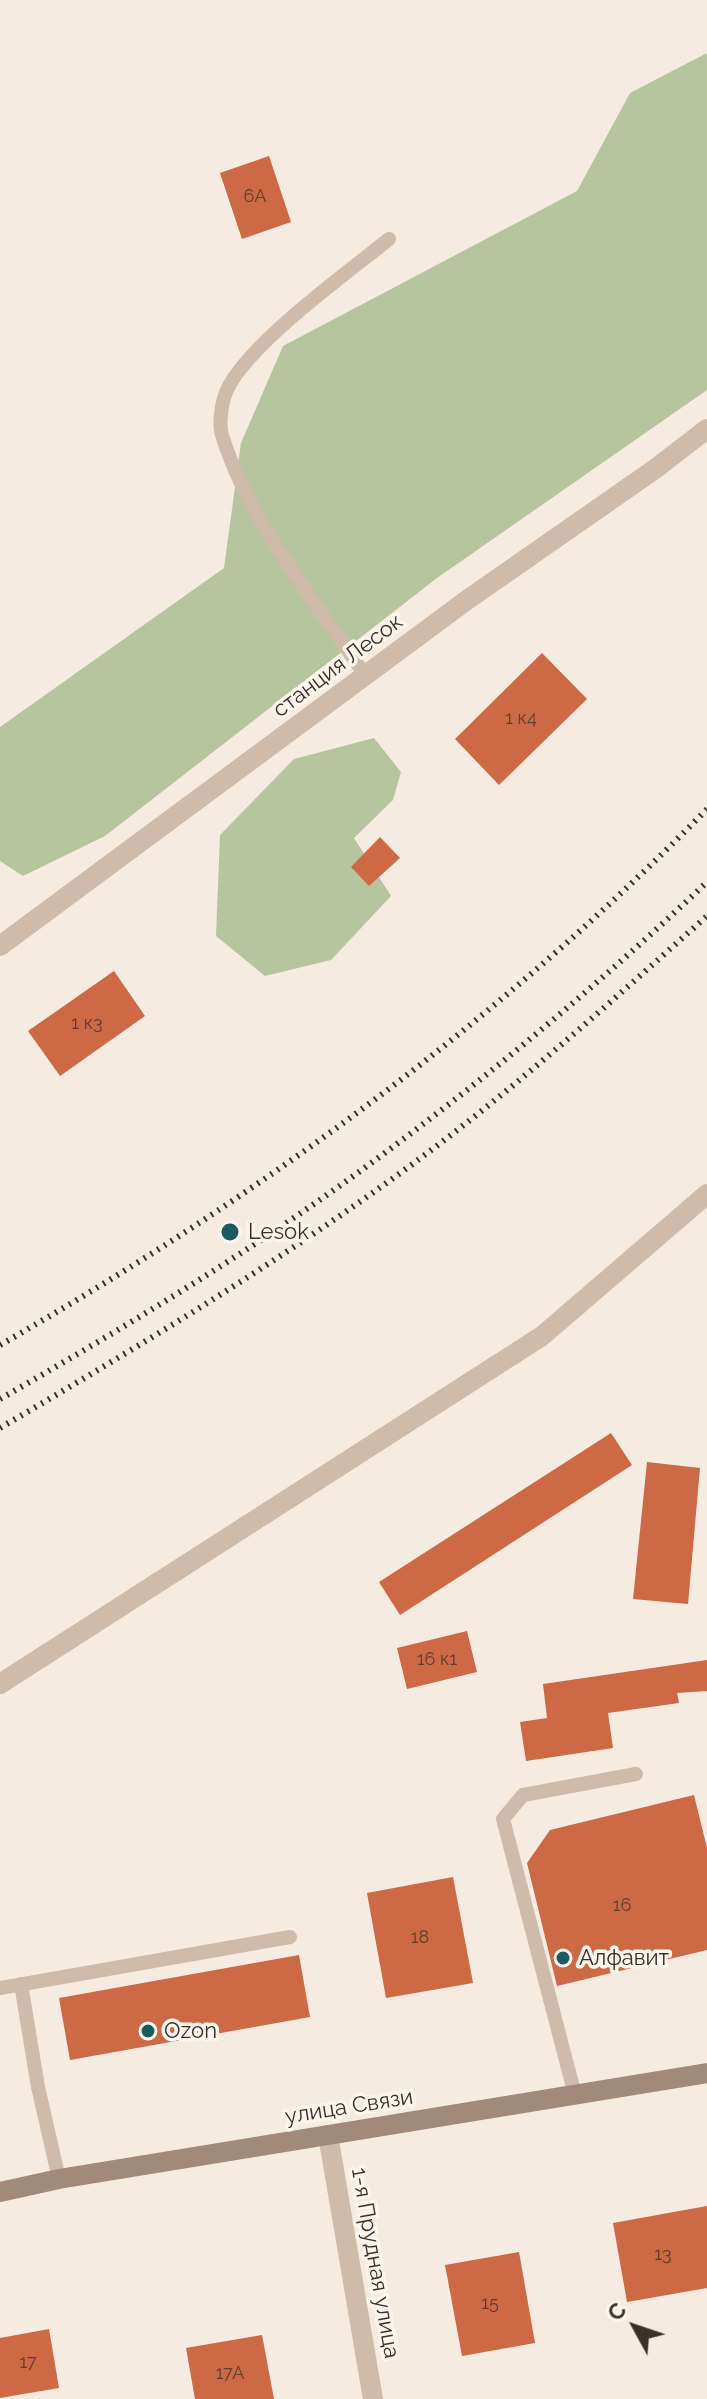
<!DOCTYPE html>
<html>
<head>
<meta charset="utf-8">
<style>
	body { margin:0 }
	#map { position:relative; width:707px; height:2399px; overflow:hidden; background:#f5ebe0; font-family:Raleway,sans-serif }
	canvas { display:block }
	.north { position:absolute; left:595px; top:2287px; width:80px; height:80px; -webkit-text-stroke:6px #fbf5ed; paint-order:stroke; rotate:310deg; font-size:22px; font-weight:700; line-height:32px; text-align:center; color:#3b302a }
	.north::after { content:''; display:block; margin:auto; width:28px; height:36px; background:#3b302a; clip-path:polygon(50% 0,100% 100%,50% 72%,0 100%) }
</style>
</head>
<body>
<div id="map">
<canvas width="707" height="2399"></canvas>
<div class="north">С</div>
</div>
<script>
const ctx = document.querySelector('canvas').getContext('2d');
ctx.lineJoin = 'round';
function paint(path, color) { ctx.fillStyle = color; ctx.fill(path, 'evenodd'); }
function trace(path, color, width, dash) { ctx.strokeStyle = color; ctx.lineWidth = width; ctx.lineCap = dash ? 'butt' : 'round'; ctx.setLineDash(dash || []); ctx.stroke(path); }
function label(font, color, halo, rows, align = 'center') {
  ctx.font = font + ' Raleway,sans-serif'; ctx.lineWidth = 7; ctx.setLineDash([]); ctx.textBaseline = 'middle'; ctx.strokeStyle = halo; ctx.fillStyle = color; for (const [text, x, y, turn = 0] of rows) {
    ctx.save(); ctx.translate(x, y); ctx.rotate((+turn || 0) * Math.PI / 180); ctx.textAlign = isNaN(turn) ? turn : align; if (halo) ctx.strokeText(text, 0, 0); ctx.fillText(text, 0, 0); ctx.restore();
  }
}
const green = new Path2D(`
	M707,53v337l-270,188 -332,258 -82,40 -23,-15v-134l224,-159 17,-125 42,-97 294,-155 53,-98z
	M374,738l27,34 -8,28 -39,38 37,58 -60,64 -66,16 -49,-40 4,-101 74,-76z`);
const building = new Path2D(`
	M269,156l22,66 -49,17 -22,-66z
	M542,653l45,46 -88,86 -44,-46z
	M380,837l20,21 -31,28 -18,-19z
	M114,971l31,45 -85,60 -32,-45z
	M611,1433l21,32 -232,150 -21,-33z
	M647,1462l53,6 -12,136 -55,-5z
	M467,1631l10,41 -70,17 -10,-41z
	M707,1660v31l-30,2 2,10 -71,10 5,35 -87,13 -6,-39 27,-4 -4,-34z
	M694,1795l13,53v102l-150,36 -30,-123 23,-33z
	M453,1877l20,106 -87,15 -19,-105z
	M299,1955l11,62 -240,43 -11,-62z
	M707,2206v82l-80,14 -14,-79z
	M519,2252l16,91 -73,13 -17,-91z
	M49,2329l10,59 -59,10v-60z
	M262,2335l12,64h-79l-9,-51z`);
const lane = new Path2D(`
	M365,675c-49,-72 -118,-157 -143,-240 -3,-9 -1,-27 2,-37 12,-46 126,-127 165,-159
	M21,1984l17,103 21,92
	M0,1988l290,-51
	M575,2095l-72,-276 20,-24 113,-21`);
const street = new Path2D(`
	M0,946l467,-346 188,-131 52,-40
	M0,1684l542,-348 165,-142
	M328,2135l45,264`);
const secondary = new Path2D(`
	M0,2192l59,-13 648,-106`);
const rail = new Path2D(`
	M0,1345c257,-147 500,-324 707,-536
	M0,1399c129,-74 258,-152 378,-241 115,-85 226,-178 329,-276
	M0,1428c131,-77 261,-155 385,-244 114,-81 218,-175 322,-268`);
const markers = [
	[230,1232,10,"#1c5a60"],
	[563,1958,8,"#1c5a60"],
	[148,2031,8,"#1c5a60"]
];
const numberNames = [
	["6А",255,197],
	["1 к4",521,719],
	["1 к3",87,1024],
	["16 к1",437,1660],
	["16",622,1906],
	["18",420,1938],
	["13",663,2255],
	["15",490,2304],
	["17",28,2363],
	["17А",230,2374]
];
const streetNames = [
	["станция Лесок",338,666,-37],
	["улица Связи",349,2107,-9],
	["1-я Прудная улица",375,2263,80]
];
const poiNames = [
	["Lesok",248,1232],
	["Алфавит",579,1958],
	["Ozon",164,2031]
];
paint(green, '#b7c59e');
paint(building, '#cd6945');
trace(lane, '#cebbaa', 14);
trace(street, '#cebbaa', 20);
trace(secondary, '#a28a7b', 20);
trace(rail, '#3b302a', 6, [2, 6]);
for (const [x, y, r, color] of markers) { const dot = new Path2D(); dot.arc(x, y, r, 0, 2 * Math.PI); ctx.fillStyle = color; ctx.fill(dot); trace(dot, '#fbf5ed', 3); }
label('18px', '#603e31', null, numberNames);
label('22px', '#3b302a', '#fbf5ed', streetNames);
label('22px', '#3b302a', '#fbf5ed', poiNames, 'left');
</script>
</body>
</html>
